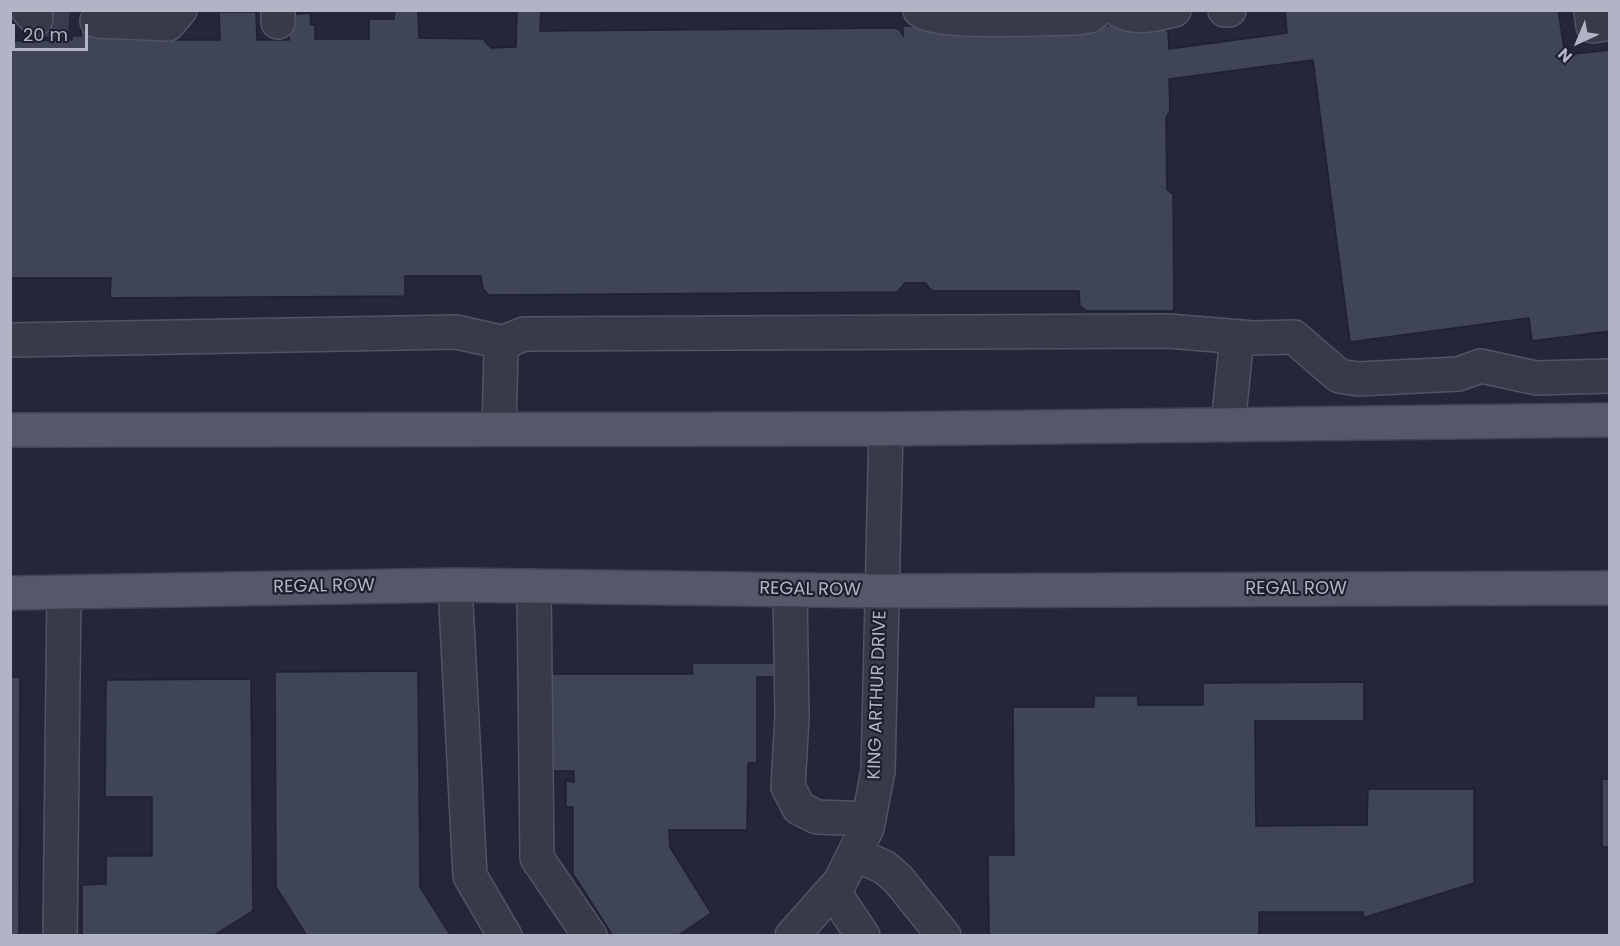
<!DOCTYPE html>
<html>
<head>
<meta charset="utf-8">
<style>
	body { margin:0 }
	#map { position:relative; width:1620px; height:946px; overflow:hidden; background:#232739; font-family:Poppins,sans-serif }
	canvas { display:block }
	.frame { position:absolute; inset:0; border:12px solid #b1b4c5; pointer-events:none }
	.north { position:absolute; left:1548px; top:12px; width:60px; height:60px; -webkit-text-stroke:4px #1c1f2e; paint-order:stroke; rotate:224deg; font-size:16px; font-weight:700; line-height:24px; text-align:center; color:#b1b4c5 }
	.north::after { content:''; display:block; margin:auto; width:21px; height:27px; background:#b1b4c5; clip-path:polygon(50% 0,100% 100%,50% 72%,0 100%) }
	.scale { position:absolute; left:12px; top:24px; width:76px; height:27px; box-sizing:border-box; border:3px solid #b1b4c5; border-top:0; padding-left:8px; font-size:18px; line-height:21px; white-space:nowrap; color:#b1b4c5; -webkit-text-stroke:4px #1c1f2e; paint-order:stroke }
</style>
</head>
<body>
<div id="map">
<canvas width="1620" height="946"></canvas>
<div class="frame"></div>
<div class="north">N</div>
<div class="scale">20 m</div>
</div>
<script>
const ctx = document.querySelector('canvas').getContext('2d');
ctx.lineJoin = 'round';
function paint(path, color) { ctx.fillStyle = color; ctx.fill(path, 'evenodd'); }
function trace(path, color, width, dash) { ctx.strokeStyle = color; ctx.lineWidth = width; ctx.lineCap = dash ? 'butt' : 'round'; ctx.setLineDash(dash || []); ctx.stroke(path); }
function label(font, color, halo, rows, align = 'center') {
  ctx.font = font + ' Poppins,sans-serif'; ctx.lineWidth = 4.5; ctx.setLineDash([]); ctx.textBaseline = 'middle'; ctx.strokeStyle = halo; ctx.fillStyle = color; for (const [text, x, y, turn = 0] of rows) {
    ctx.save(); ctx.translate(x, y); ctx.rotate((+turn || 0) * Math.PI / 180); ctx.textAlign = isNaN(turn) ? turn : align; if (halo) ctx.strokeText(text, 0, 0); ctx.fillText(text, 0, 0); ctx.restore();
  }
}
const building = new Path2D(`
	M395,10h23l1,28 64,1 8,9 25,-1 1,-37h24l-1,21 353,-3 6,1 4,7v-10l254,-1 11,6 1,18 118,-16 -2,-23h273l7,45 45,-5v281l-78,10 -3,-23 -179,24 -37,-282 -144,19 1,31 -4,8 1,72 6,4 1,117h-87l-7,-5 -1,-15h-147l-7,-8h-20l-8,9 -408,3 -6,-6 -2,-13h-76v20l-295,2 1,-20h-101v-237l62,-1v-4h9v-7l48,2v9h91l-1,-28h37l1,28h32v-25l21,-2 1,12h4v14h54v-20h25z
	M692,663h83l-1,14h-17v86h-9l-1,67h-78l1,17 41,66 -34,23h-64l-40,-62v-67h-7v-26l8,1v-11h-22l-1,-97h142z
	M418,671l2,216 31,49h-144l-31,-49 -1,-215z
	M10,677h10l-1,259h-9z
	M251,679l2,232 -40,25h-131v-51l24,-1v-28h46v-59h-47l1,-117z
	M1364,682v39h-109l1,105 111,-1 1,-36h106v94l-111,35v-6h-104v24h-270l-1,-81h26l-1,-148h81v-11h44v9h65v-22z
	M1602,779h8v68h-8z`);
const minorTunnel = new Path2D(`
	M36,19l41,3`);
const minor = new Path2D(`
	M28,10l8,9
	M920,10c16,15 128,8 156,8l14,-2 7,-6
	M1119,10c15,10 39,4 55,0
	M1225,10h4
	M1591,10l2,16 17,-3
	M97,21l71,3 12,-14
	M278,22v-12
	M10,340l446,-8 50,11
	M1228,425l9,-88
	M499,428l2,-78 8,-10 15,-6 644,-3 85,7 41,-1 45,39 19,3 100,-5 23,-8 55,12 74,-2
	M455,585l15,291 35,60
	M534,586l3,272 53,78
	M790,590l2,127 -4,70 11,21 18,9 52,2
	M854,854l30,13 14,12 46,57
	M833,891l30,45
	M60,936l4,-344
	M792,936l48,-54 27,-54 11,-57 8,-342`);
const major = new Path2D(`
	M10,430l876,-1 724,-9
	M10,593l445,-8 427,6 728,-3`);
const streetNames = [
	["REGAL ROW",324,587,-1],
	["REGAL ROW",1296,589],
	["REGAL ROW",810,590,1],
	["KING ARTHUR DRIVE",878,695,-88]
];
paint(building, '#3f4459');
trace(building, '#1e2130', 1.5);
trace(minorTunnel, '#383c4e', 33, [33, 16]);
trace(minor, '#515464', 36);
trace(major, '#3f4352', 36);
trace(minor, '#363a49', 33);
trace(major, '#545869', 33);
label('18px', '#b1b4c5', '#1c1f2e', streetNames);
</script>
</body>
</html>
